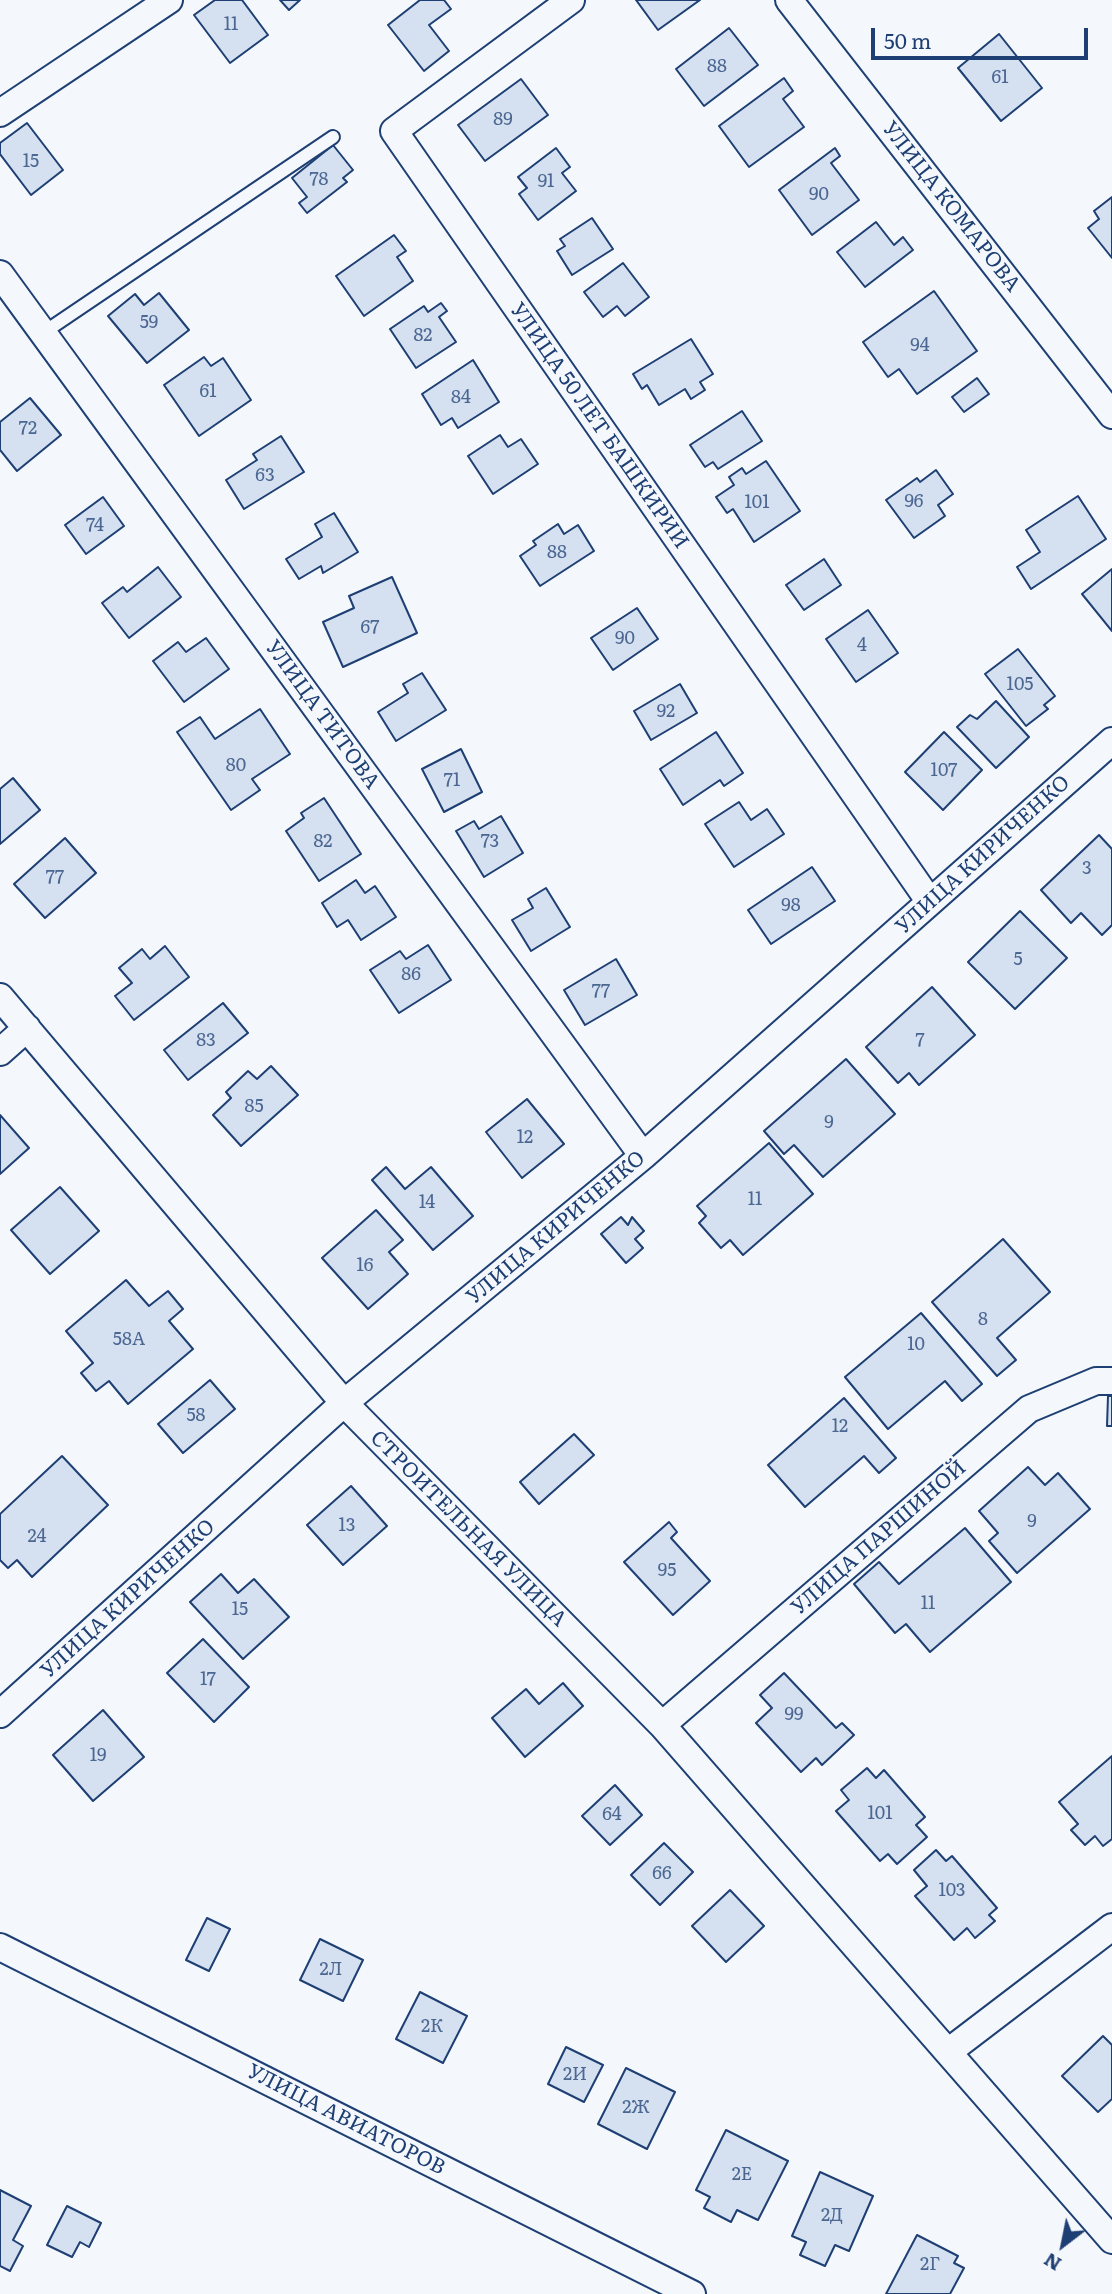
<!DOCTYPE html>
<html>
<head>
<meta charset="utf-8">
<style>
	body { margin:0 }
	#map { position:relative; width:1112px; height:2294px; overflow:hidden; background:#f4f7fb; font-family:Literata,serif }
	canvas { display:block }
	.north { position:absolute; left:1028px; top:2210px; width:70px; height:70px; -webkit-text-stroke:5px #f4f7fb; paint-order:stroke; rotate:212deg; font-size:19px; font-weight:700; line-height:28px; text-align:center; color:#1d3f73 }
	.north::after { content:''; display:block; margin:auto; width:24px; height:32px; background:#1d3f73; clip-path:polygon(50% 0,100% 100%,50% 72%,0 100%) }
	.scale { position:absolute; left:871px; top:28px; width:217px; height:32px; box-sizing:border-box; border:4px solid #1d3f73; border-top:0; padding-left:9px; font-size:21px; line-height:24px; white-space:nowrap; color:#1d3f73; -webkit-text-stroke:5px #f4f7fb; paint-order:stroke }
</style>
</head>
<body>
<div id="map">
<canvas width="1112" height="2294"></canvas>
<div class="north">N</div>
<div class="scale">50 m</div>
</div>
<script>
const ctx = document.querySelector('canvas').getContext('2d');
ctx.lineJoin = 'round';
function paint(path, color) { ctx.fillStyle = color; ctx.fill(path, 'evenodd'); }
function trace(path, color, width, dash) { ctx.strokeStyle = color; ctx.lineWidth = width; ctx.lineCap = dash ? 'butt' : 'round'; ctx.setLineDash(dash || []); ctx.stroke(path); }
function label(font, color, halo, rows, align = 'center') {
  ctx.font = font + ' Literata,serif'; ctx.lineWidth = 5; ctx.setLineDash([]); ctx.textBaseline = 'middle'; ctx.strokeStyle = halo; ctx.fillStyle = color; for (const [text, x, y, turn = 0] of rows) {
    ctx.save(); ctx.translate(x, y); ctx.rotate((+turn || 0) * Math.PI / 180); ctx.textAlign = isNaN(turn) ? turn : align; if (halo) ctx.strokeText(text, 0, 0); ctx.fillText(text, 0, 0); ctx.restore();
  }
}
const building = new Path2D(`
	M215,0h27l26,35 -38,28 -36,-48z
	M280,0h20l-11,10z
	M420,0h24l7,9 -22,16 20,26 -25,20 -36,-46z
	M636,0h64l-42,30z
	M729,28l29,37 -54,41 -28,-37z
	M999,34l43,54 -41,33 -43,-53z
	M784,78l9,13 -10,8 21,28 -55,40 -30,-41z
	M521,79l27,36 -63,46 -27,-36z
	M27,123l36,47 -32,25 -31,-41v-11z
	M333,145l20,25 -10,8 4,4 -40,31 -8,-10 8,-6 -15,-19z
	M556,148l14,19 -8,6 14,18 -38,29 -19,-26 8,-6 -9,-11z
	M835,148l5,8 -9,7 28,37 -47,35 -33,-45z
	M1112,197v61l-24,-30 11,-9 -5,-8z
	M592,218l21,31 -41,26 -15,-24 8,-5 -5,-7z
	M876,222l18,23 9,-8 10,13 -48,37 -28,-35z
	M394,235l12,16 -9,6 16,24 -49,35 -28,-40z
	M623,263l26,34 -24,19 -8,-10 -14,11 -19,-25z
	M934,291l43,60 -60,43 -18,-25 -11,8 -25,-35z
	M159,293l30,37 -42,33 -39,-47 27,-22 9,11z
	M441,303l6,8 -8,6 17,25 -40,26 -26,-39 34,-23 4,6z
	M691,339l22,35 -13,8 5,8 -14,9 -6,-10 -26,16 -12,-20 -5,4 -9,-15z
	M204,357l7,9 12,-8 28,42 -52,36 -35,-51z
	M473,360l26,42 -41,26 -6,-10 -11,7 -19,-31z
	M977,378l12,16 -25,18 -12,-15z
	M30,398l31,37 -44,36 -17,-21v-28z
	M742,411l20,30 -44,28 -5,-7 -8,5 -15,-22z
	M500,435l8,12 13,-8 17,25 -45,30 -25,-38z
	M281,436l23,36 -60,37 -18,-29 31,-20 -4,-6z
	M766,461l34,50 -46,31 -21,-33 -6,4 -11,-16 18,-12 -5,-8 13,-9 4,6z
	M936,470l17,24 -15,11 7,11 -31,22 -28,-38 31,-22 3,4z
	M1078,496l28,43 -75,50 -14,-22 23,-15 -14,-22z
	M103,497l21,29 -38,28 -21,-29z
	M334,513l24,39 -35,21 -2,-7 -22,13 -13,-20 36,-22 -7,-13z
	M558,524l6,10 14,-9 16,26 -54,35 -20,-30 16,-11 -3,-4z
	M824,559l17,26 -37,25 -18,-25z
	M158,567l23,30 -52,41 -27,-35 21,-16 4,5z
	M1112,569v62l-30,-37z
	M392,577l25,56 -74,34 -20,-45 31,-14 -5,-12z
	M637,608l21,31 -45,31 -22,-32z
	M868,610l30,43 -42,29 -30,-43z
	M206,638l23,31 -45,33 -31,-41 25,-19 8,10z
	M1018,649l37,47 -11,9 4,4 -22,17 -41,-52z
	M422,673l24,37 -50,31 -18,-29 30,-19 -5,-9z
	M680,684l17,29 -46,27 -17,-29z
	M996,701l33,36 -33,31 -39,-41 13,-12 7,4z
	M260,709l30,45 -38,25 8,11 -29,20 -54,-78 23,-15 15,22z
	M716,732l27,41 -19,13 -4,-6 -37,25 -23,-36z
	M944,732l38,38 -39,40 -38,-38z
	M461,749l21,43 -38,20 -22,-43z
	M13,778l27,32 -40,34v-55z
	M324,798l37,56 -42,27 -33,-50 18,-13 -3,-5z
	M739,802l12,18 16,-11 17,25 -50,33 -29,-43z
	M501,816l22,37 -39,24 -28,-46 18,-10 5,8z
	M1099,835l13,14v76l-10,10 -21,-22 -10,10 -30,-33z
	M65,838l31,35 -51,45 -31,-34z
	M812,867l23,34 -64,43 -23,-34z
	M356,880l9,13 10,-7 21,31 -35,23 -13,-20 -11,7 -15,-24z
	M546,888l24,39 -39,24 -19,-31 21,-12 -5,-9z
	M1020,911l47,47 -52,51 -47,-47z
	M428,945l23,35 -52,33 -29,-43 30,-19 6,8z
	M165,946l24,31 -55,43 -19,-24 17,-13 -13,-15 23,-19 8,10z
	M616,959l21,36 -52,30 -21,-35z
	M932,987l43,48 -56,50 -10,-12 -11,10 -32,-36z
	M223,1003l25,30 -60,47 -24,-30z
	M846,1059l49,55 -72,63 -29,-32 -10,9 -20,-23z
	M271,1066l27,29 -57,51 -28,-31 18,-17 -5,-6 22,-21 9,8z
	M527,1099l37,45 -42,34 -36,-46z
	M0,1115l29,33 -29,26z
	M769,1143l44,51 -70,61 -13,-15 -9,8 -22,-25 7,-7 -9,-10z
	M386,1167l19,22 26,-22 42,49 -40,34 -61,-70z
	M60,1187l39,44 -49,43 -39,-44z
	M376,1210l27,30 -14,12 19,22 -40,35 -46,-51z
	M621,1217l7,8 4,-8 12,14 -9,8 8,9 -17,15 -25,-29z
	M1003,1239l47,53 -53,46 19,22 -19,16 -65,-74z
	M126,1280l23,26 19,-15 15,18 -14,12 24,28 -65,55 -19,-23 -13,10 -15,-18 12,-10 -27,-32z
	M921,1313l61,71 -20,17 -17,-20 -57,48 -43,-52z
	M210,1380l25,29 -52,44 -25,-29z
	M1108,1396h4v30h-5z
	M844,1398l52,60 -17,15 -15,-17 -59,51 -37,-42z
	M574,1434l20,21 -55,49 -19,-22z
	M62,1456l46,49 -76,72 -15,-17 -9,8 -8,-8v-46z
	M1028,1467l17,18 13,-12 32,36 -73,64 -28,-32 9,-8 -19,-22z
	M351,1486l36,40 -44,39 -36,-40z
	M669,1522l8,10 -6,6 39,43 -37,34 -49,-53z
	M965,1528l46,54 -81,70 -24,-28 -11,9 -41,-49 25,-22 20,22z
	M221,1574l17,19 16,-14 35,38 -46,42 -53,-57z
	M203,1639l46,48 -35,35 -47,-49z
	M784,1673l52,55 6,-5 12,12 -32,30 -6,-7 -15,14 -45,-49 16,-15 -12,-13z
	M563,1683l20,23 -58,51 -33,-39 34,-29 13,15z
	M103,1710l41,47 -51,44 -40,-46z
	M1112,1756v83l-9,7 -8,-10 -10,9 -14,-15 7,-6 -19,-22z
	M867,1768l9,10 8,-8 41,47 -9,8 11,12 -30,27 -9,-10 -8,7 -44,-50 13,-11 -8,-10z
	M615,1785l27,30 -32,30 -28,-29z
	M664,1843l29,29 -33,33 -29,-30z
	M936,1850l10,11 6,-5 45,52 -8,7 6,6 -20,17 -8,-10 -13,12 -39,-44 12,-10 -13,-16z
	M730,1890l34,36 -38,36 -34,-36z
	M207,1918l23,11 -21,42 -23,-11z
	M320,1939l43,21 -20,41 -43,-21z
	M420,1992l47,24 -24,47 -47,-24z
	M1103,2036l9,9v54l-14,13 -36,-36z
	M566,2047l37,18 -19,37 -36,-18z
	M626,2068l49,24 -28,57 -49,-25z
	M726,2130l62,31 -30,59 -21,-10 -6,12 -27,-14 6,-11 -14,-7z
	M820,2172l53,24 -24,55 -14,-6 -10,21 -25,-11 6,-13 -14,-6z
	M0,2190l31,16 -18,34 10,6 -13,25 -10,-5z
	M67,2206l34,17 -12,24 -9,-5 -8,15 -25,-12z
	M917,2235l41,21 -4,7 10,5 -14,26h-64z`);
const lane = new Path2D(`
	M43,333l290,-196`);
const street = new Path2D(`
	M571,0l-177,131 536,771
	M789,0l323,415
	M0,113l169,-113
	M0,274l643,882
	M0,997l344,406 318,322 450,515
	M0,1052l27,-24
	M0,1714l344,-311 299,-247 469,-415
	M662,1725l367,-316 67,-28h16
	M0,1947l692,347
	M948,2052l164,-125`);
const numberNames = [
	["11",231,25],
	["88",717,67],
	["61",1000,78],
	["89",503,120],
	["15",31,162],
	["78",319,180],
	["91",546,182],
	["90",819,195],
	["59",149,323],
	["82",423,336],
	["94",920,346],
	["61",208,392],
	["84",461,398],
	["72",28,429],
	["63",265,476],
	["96",914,502],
	["101",757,503],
	["74",95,526],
	["88",557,553],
	["67",370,628],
	["90",625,639],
	["4",862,646],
	["105",1020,685],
	["92",666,712],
	["80",236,766],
	["107",944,771],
	["71",452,781],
	["82",323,842],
	["73",490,842],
	["3",1087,869],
	["77",55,878],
	["98",791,906],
	["5",1018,960],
	["86",411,975],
	["77",601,992],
	["83",206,1041],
	["7",920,1041],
	["85",254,1107],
	["9",829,1123],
	["12",525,1138],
	["11",755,1200],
	["14",427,1203],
	["16",365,1266],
	["8",983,1320],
	["58А",129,1340],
	["10",916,1345],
	["58",196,1416],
	["12",840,1427],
	["9",1032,1522],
	["13",347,1526],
	["24",37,1537],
	["95",667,1571],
	["11",928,1604],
	["15",240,1610],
	["17",208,1680],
	["99",794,1715],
	["19",98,1756],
	["101",880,1814],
	["64",612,1815],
	["66",662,1874],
	["103",952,1891],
	["2Л",331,1970],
	["2К",432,2027],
	["2И",575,2075],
	["2Ж",636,2108],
	["2Е",742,2175],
	["2Д",832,2216],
	["2Г",930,2265]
];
const streetNames = [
	["УЛИЦА КОМАРОВА",951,207,52],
	["УЛИЦА 50 ЛЕТ БАШКИРИИ",599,426,55],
	["УЛИЦА ТИТОВА",322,715,54],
	["УЛИЦА КИРИЧЕНКО",983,855,-42],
	["УЛИЦА КИРИЧЕНКО",556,1228,-40],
	["СТРОИТЕЛЬНАЯ УЛИЦА",468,1529,45],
	["УЛИЦА ПАРШИНОЙ",879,1538,-41],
	["УЛИЦА КИРИЧЕНКО",128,1599,-42],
	["УЛИЦА АВИАТОРОВ",346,2120,27]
];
paint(building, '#d5e0f0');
trace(building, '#1d3f73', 2);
trace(lane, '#1d3f73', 16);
trace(street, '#1d3f73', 30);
trace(lane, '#f4f7fb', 12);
trace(street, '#f4f7fb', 26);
label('18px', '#4b6792', null, numberNames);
label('21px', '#1d3f73', '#f4f7fb', streetNames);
</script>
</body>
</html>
